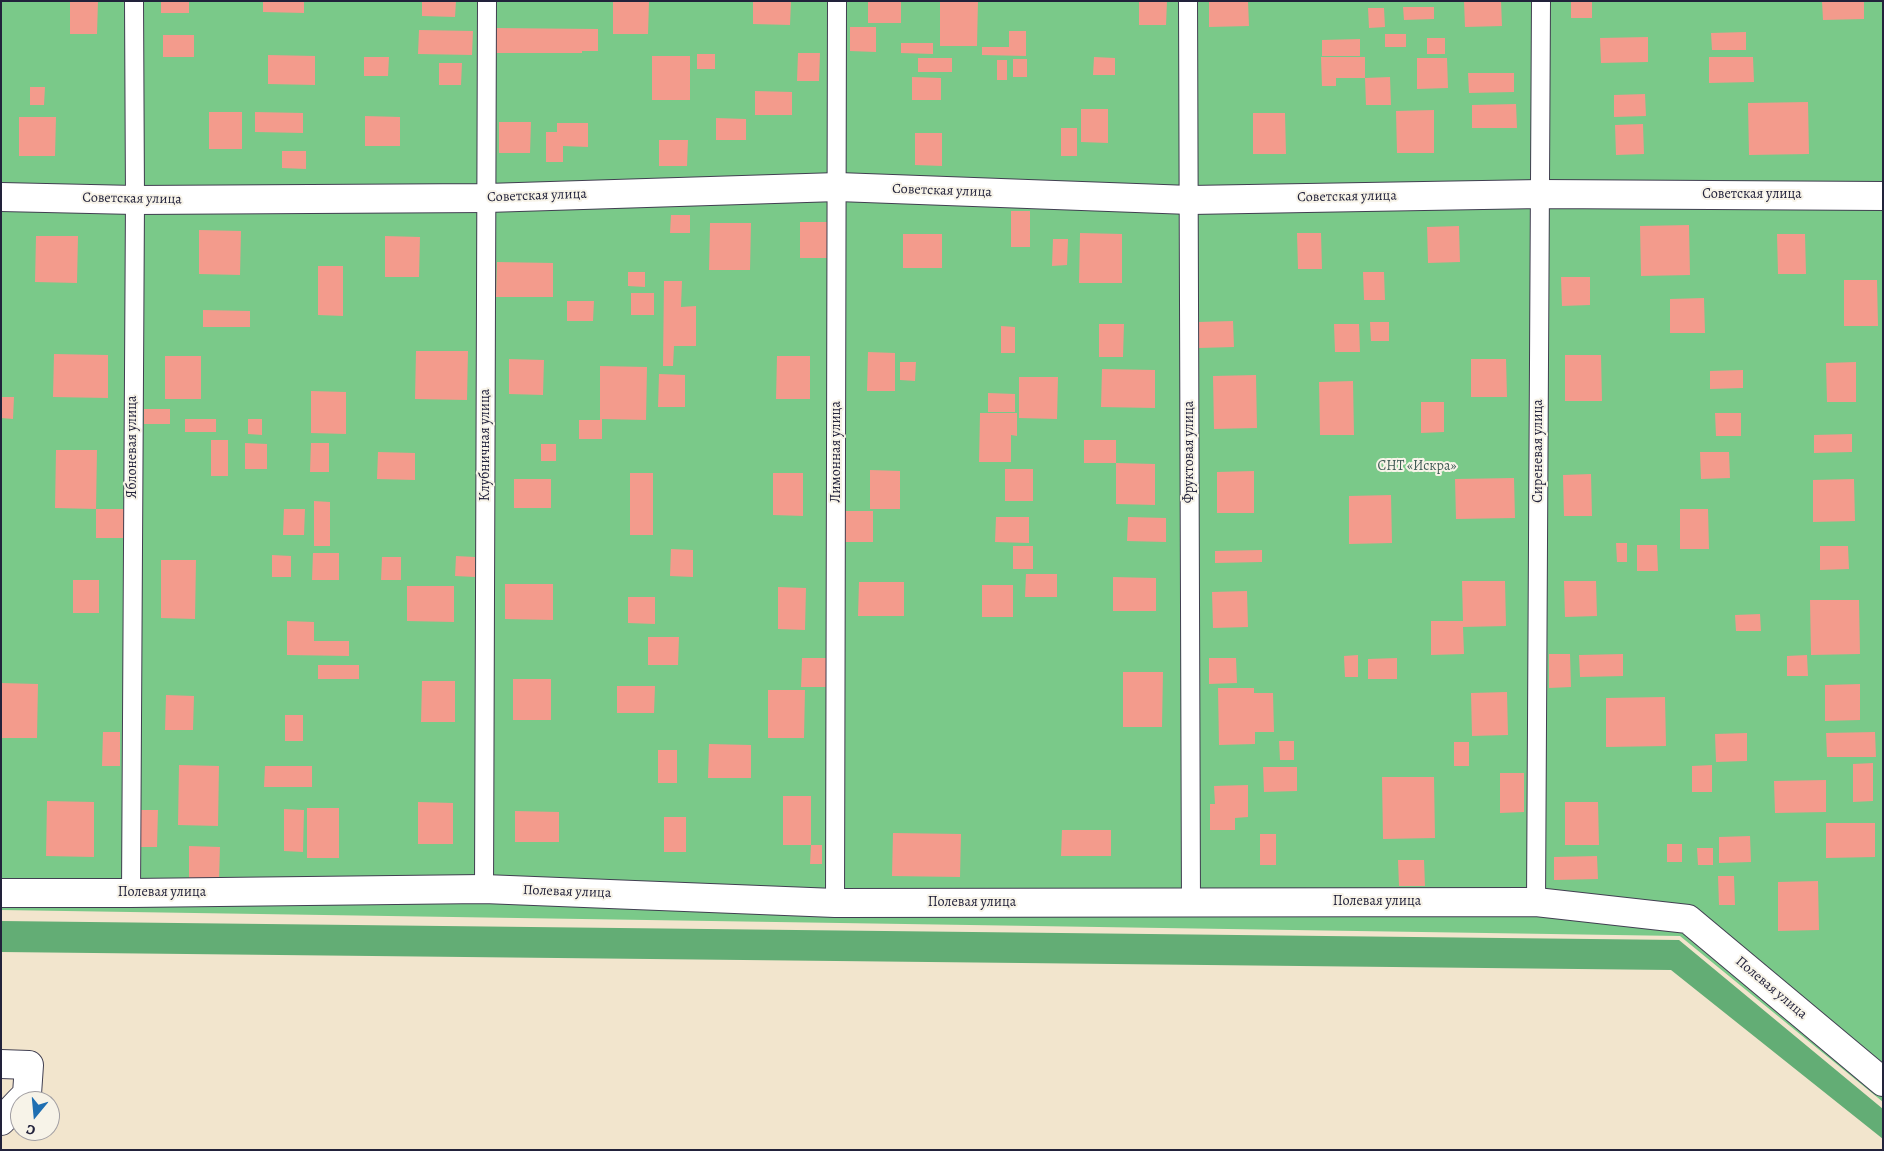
<!DOCTYPE html>
<html>
<head>
<meta charset="utf-8">
<style>
	body { margin:0 }
	#map { position:relative; width:1884px; height:1151px; overflow:hidden; background:#f2e5cd; font-family:Alegreya,serif }
	canvas { display:block }
	.frame { position:absolute; inset:0; border:2px solid #22223b; pointer-events:none }
	.north { position:absolute; left:10px; top:1091px; width:50px; height:50px; box-sizing:border-box; background:#f7f3e8; border:1px solid #a29fa3; border-radius:50%; rotate:197deg; font-size:14px; font-weight:700; line-height:20px; text-align:center; color:#22223b }
	.north::after { content:''; display:block; margin:auto; width:18px; height:22px; background:#1f6fb2; clip-path:polygon(50% 0,100% 100%,50% 72%,0 100%) }
</style>
</head>
<body>
<div id="map">
<canvas width="1884" height="1151"></canvas>
<div class="frame"></div>
<div class="north">С</div>
</div>
<script>
const ctx = document.querySelector('canvas').getContext('2d');
ctx.lineJoin = 'round';
function paint(path, color) { ctx.fillStyle = color; ctx.fill(path, 'evenodd'); }
function trace(path, color, width, dash) { ctx.strokeStyle = color; ctx.lineWidth = width; ctx.lineCap = dash ? 'butt' : 'round'; ctx.setLineDash(dash || []); ctx.stroke(path); }
function label(font, color, halo, rows, align = 'center') {
  ctx.font = font + ' Alegreya,serif'; ctx.lineWidth = 4; ctx.setLineDash([]); ctx.textBaseline = 'middle'; ctx.strokeStyle = halo; ctx.fillStyle = color; for (const [text, x, y, turn = 0] of rows) {
    ctx.save(); ctx.translate(x, y); ctx.rotate((+turn || 0) * Math.PI / 180); ctx.textAlign = isNaN(turn) ? turn : align; if (halo) ctx.strokeText(text, 0, 0); ctx.fillText(text, 0, 0); ctx.restore();
  }
}
const green = new Path2D(`
	M1,1h1882v1101l-203,-166 -1679,-26z`);
const forest = new Path2D(`
	M1,921l1678,19 204,169v30l-212,-169 -1670,-18z`);
const building = new Path2D(`
	M70,1h28l-1,33h-27z
	M161,1h28v12h-28z
	M263,1h41v12l-41,-1z
	M422,1h34l-1,16 -33,-1z
	M613,1h36l-1,33h-35z
	M753,1h38l-1,24 -37,-1z
	M868,1h33v22h-33z
	M940,1h38l-1,45h-37z
	M1139,1h28l-1,24h-27z
	M1209,1h39l1,25 -40,1z
	M1464,1h37l1,25 -37,1z
	M1571,1h21v17h-21z
	M1822,1h42v18l-41,1z
	M1403,7h31v12l-30,1z
	M1368,8h16l1,19 -16,1z
	M850,27h26v25l-26,-1z
	M493,28l105,1v22h-16v2h-89z
	M419,30l54,1 -1,24 -54,-1z
	M1009,31h17v25l-44,-1v-8h27z
	M1746,32v18h-34l-1,-17z
	M1385,34h21v13h-21z
	M163,35h31v22h-31z
	M1648,37v25l-47,1 -1,-25z
	M1427,38h18v16h-18z
	M1360,39v17h-38v-16z
	M901,43h32v11l-32,-1z
	M798,53h22l-1,28h-22z
	M697,54h18v15h-18z
	M268,55l47,1v29l-47,-1z
	M652,56h38v44h-38z
	M364,57h25l-1,19h-24z
	M1094,57l21,1v17h-22z
	M1321,57h44v21h-29v8h-14z
	M1709,57h44l1,25 -45,1z
	M918,58h34v14h-34z
	M1417,58h30l1,30 -31,1z
	M1013,59h14v18h-14z
	M997,60h10v20h-10z
	M439,63h23l-1,22h-22z
	M1468,73h46v19l-45,1z
	M912,77l29,1v22h-29z
	M1390,77l1,28h-25l-1,-27z
	M30,87h15l-1,18h-14z
	M755,91l37,1v23h-37z
	M1645,94l1,22 -32,1v-22z
	M1808,102l1,52 -60,1 -1,-52z
	M1516,104l1,24h-45v-23z
	M1081,109h27v34l-27,-1z
	M1434,110v43h-37l-1,-42z
	M209,112h33v37h-33z
	M255,112l48,1v20l-48,-1z
	M1253,113h32l1,41h-33z
	M365,116l35,1v29h-35z
	M19,117h37l-1,39h-36z
	M716,118l30,1v21h-30z
	M499,122h32l-1,31h-31z
	M557,123h31v24l-25,-1v16h-17v-30h11z
	M1643,124l1,30 -28,1 -1,-30z
	M1061,128h16v28h-16z
	M915,133h27v33l-27,-1z
	M659,140h29l-1,26h-28z
	M282,151h24v18l-24,-1z
	M1011,211h19v36h-19z
	M671,215h19v18h-20z
	M800,222h27v36h-27z
	M710,223h41l-1,47h-41z
	M1689,225l1,50 -49,1 -1,-50z
	M1459,226l1,36 -32,1 -1,-36z
	M199,230l42,1 -1,44 -41,-1z
	M1080,233l42,1v49h-43z
	M1297,233h24l1,36h-24z
	M903,234h39v34h-39z
	M1777,234h28l1,40h-28z
	M36,236h42l-1,47 -42,-1z
	M385,236l35,1 -1,40h-34z
	M1053,239h15l-1,26 -15,1z
	M497,262l56,1v34h-57z
	M318,266h25v50l-25,-1z
	M628,272h17v15l-17,-1z
	M1363,272h21l1,28h-21z
	M1561,277h29v28l-28,1z
	M1844,280h33l1,46h-34z
	M664,281h18l-1,26 15,-1v40h-22l-1,20h-10z
	M631,293h23v22h-23z
	M1704,298l1,35h-35v-34z
	M567,301h27l-1,20h-26z
	M203,310l47,1v16h-47z
	M1233,321l1,26 -35,1 -1,-26z
	M1370,322h19v19h-18z
	M1099,324h25l-1,33h-24z
	M1334,324h25l1,28h-25z
	M1001,326l14,1v26h-14z
	M416,351h52l-1,49 -52,-1z
	M868,352l27,1v38h-28z
	M54,354l54,1v43l-55,-1z
	M1565,355h36l1,46h-37z
	M165,356h36v43h-36z
	M777,356h33v43h-34z
	M509,359l35,1 -1,35 -34,-1z
	M1471,359h35l1,38h-36z
	M900,362h16l-1,19 -15,-1z
	M1856,362v40h-29l-1,-39z
	M600,366l47,1 -1,53 -44,-1v20h-23v-19h21z
	M1102,369l53,1v38l-54,-1z
	M1743,370v18l-33,1v-18z
	M659,374l26,1v32h-27z
	M1256,375l1,53 -43,1 -1,-53z
	M1019,377h39l-1,42 -38,-1z
	M1353,381l1,54h-34l-1,-53z
	M311,391l35,1v42l-35,-1z
	M988,393l27,1v18h-27z
	M1,397h13l-1,22 -12,-1z
	M1421,402h23v30l-23,1z
	M144,409h26v15h-26z
	M980,413h37v23l-6,-1v27h-32z
	M1715,413h26v23h-25z
	M185,419h31v13h-31z
	M248,419h14v16l-14,-1z
	M1852,434v18l-38,1v-18z
	M211,440h17v36h-17z
	M1084,440h32v23h-32z
	M245,443l22,1v25h-22z
	M311,443h18v29h-19z
	M541,444h15v17h-15z
	M56,450h41l-1,59 -41,-1z
	M378,452l37,1v27l-38,-1z
	M1700,452h29l1,26 -29,1z
	M1116,463l39,1v41l-39,-1z
	M1005,469h28v32h-28z
	M870,470l30,1v38h-30z
	M1254,471v42h-37v-41z
	M630,473h23v62h-23z
	M773,473h30v43l-30,-1z
	M1591,474l1,42h-28l-1,-41z
	M1514,478l1,40 -59,1 -1,-40z
	M514,479h37v29h-37z
	M1854,479l1,42 -42,1v-42z
	M1391,495l1,48 -43,1v-48z
	M314,501l16,1v44h-16z
	M96,509h29l-1,29h-28z
	M284,509h21l-1,26h-21z
	M1680,509h28l1,40h-29z
	M845,511h28v31h-28z
	M996,517h33v26l-34,-1z
	M1128,517l38,1v24l-39,-1z
	M1616,543h11v19h-10z
	M1637,545h20l1,26h-21z
	M1013,546h20v23h-20z
	M1820,546h28l1,23 -29,1z
	M671,549l22,1v27l-23,-1z
	M1262,550v12l-47,1v-12z
	M313,553h26v27h-27z
	M272,555l19,1v21h-19z
	M456,556l19,1v20l-20,-1z
	M382,557h19v23h-20z
	M161,560h35l-1,59 -34,-1z
	M1026,574h31v23h-32z
	M1113,577l43,1v33h-43z
	M73,580h26v33h-26z
	M1462,581h43l1,45 -43,1 1,27 -33,1v-34h32z
	M1564,581h32l1,35 -32,1z
	M859,582h45v34h-46z
	M505,584h48v36l-48,-1z
	M982,585h31v32h-31z
	M407,586h47v36l-47,-1z
	M778,587l28,1 -1,42 -27,-1z
	M1247,591l1,36 -35,1 -1,-36z
	M628,597h27v27l-27,-1z
	M1810,600h49l1,54 -49,1z
	M1760,614l1,17h-25l-1,-16z
	M287,621l27,1v19h35v15l-62,-1z
	M648,637h31l-1,28h-30z
	M1549,654h21l1,33 -22,1z
	M1623,654v22l-43,1 -1,-22z
	M1358,655v22h-13l-1,-21z
	M1807,655l1,21h-21v-20z
	M802,658h26v29h-27z
	M1209,658h27l1,25 -28,1z
	M1397,658v21h-29v-20z
	M318,665h41v14h-41z
	M1123,672h40l-1,55h-39z
	M513,679h38v41h-38z
	M422,681h33v41h-34z
	M1,683l37,1 -1,54h-36z
	M1860,684v36l-35,1v-36z
	M617,686h38l-1,27h-37z
	M1218,688h36v5h19l1,39h-19v12l-36,1z
	M768,690h37l-1,48h-36z
	M1507,692l1,43 -36,1 -1,-43z
	M166,695l28,1 -1,34h-28z
	M1665,697l1,49 -60,1v-49z
	M285,715h18v26h-18z
	M103,732h17v34h-18z
	M1875,732l1,25h-49l-1,-24z
	M1747,733v28l-31,1 -1,-28z
	M1279,741h15v19h-14z
	M1454,742h15v24h-15z
	M709,744l42,1v33h-43z
	M658,750h19v33h-19z
	M1873,763v38l-20,1v-38z
	M179,765l40,1 -1,60 -40,-1z
	M1712,765v27h-20v-26z
	M265,766h47v21h-48z
	M1263,767h34v24l-33,1z
	M1500,773h24v39l-24,1z
	M1382,777h52l1,61 -52,1z
	M1826,780v32l-51,1 -1,-32z
	M1248,785v32l-13,1v12h-25v-26h5l-1,-18z
	M783,796h28v49h11v19h-12l1,-19h-28z
	M47,801l47,1v55l-48,-1z
	M418,802l35,1v41h-35z
	M1565,802h33l1,43h-34z
	M307,808h32v50h-32z
	M284,809l20,1 -1,42 -19,-1z
	M140,810h18l-1,37h-18z
	M515,811l44,1v30h-44z
	M664,817h22v35h-22z
	M1826,823h49v34l-49,1z
	M1062,830h49v26h-50z
	M893,833l68,1 -1,43 -68,-1z
	M1260,834h16v31h-16z
	M1750,836l1,26 -32,1v-26z
	M1667,844h15v18h-15z
	M189,846l31,1 -1,33h-30z
	M1697,848h16v17h-15z
	M1597,856l1,23 -44,1v-23z
	M1398,860h26l1,26h-26z
	M1718,876h16l1,29h-16z
	M1818,881l1,49 -41,1v-49z`);
const service = new Path2D(`
	M1188,1l3,902
	M484,889l3,-888
	M131,893l4,-693 -1,-199
	M1536,902l5,-901
	M835,903l2,-902`);
const minor = new Path2D(`
	M1,197l134,3 352,-2 351,-11 352,13 351,-6 342,2
	M1,893h130l353,-4 351,14 701,-1 152,17 195,163
	M1,1064l28,1 -2,29 -7,7
	M1,1121l19,-20`);
const streetNames = [
	["Советская улица",942,191,2],
	["Советская улица",1752,195],
	["Советская улица",537,196,-2],
	["Советская улица",1347,197,-1],
	["Советская улица",132,199,1],
	["Клубничная улица",486,445,-90],
	["Яблоневая улица",133,447,-90],
	["Сиреневая улица",1539,451,-90],
	["Лимонная улица",837,452,-90],
	["Фруктовая улица",1190,452,-90],
	["Полевая улица",567,892,2],
	["Полевая улица",162,893],
	["Полевая улица",1377,902],
	["Полевая улица",972,903],
	["Полевая улица",1771,988,40]
];
const parkNames = [
	["СНТ «Искра»",1417,467]
];
paint(green, '#7ac989');
paint(forest, '#63ad75');
paint(building, '#f39b8c');
trace(service, '#413f51', 20);
trace(minor, '#413f51', 30);
trace(service, '#fff', 18);
trace(minor, '#fff', 28);
label('14px', '#22223b', '#f7f3e8', streetNames);
label('14px', '#415c56', '#f7f3e8', parkNames);
</script>
</body>
</html>
